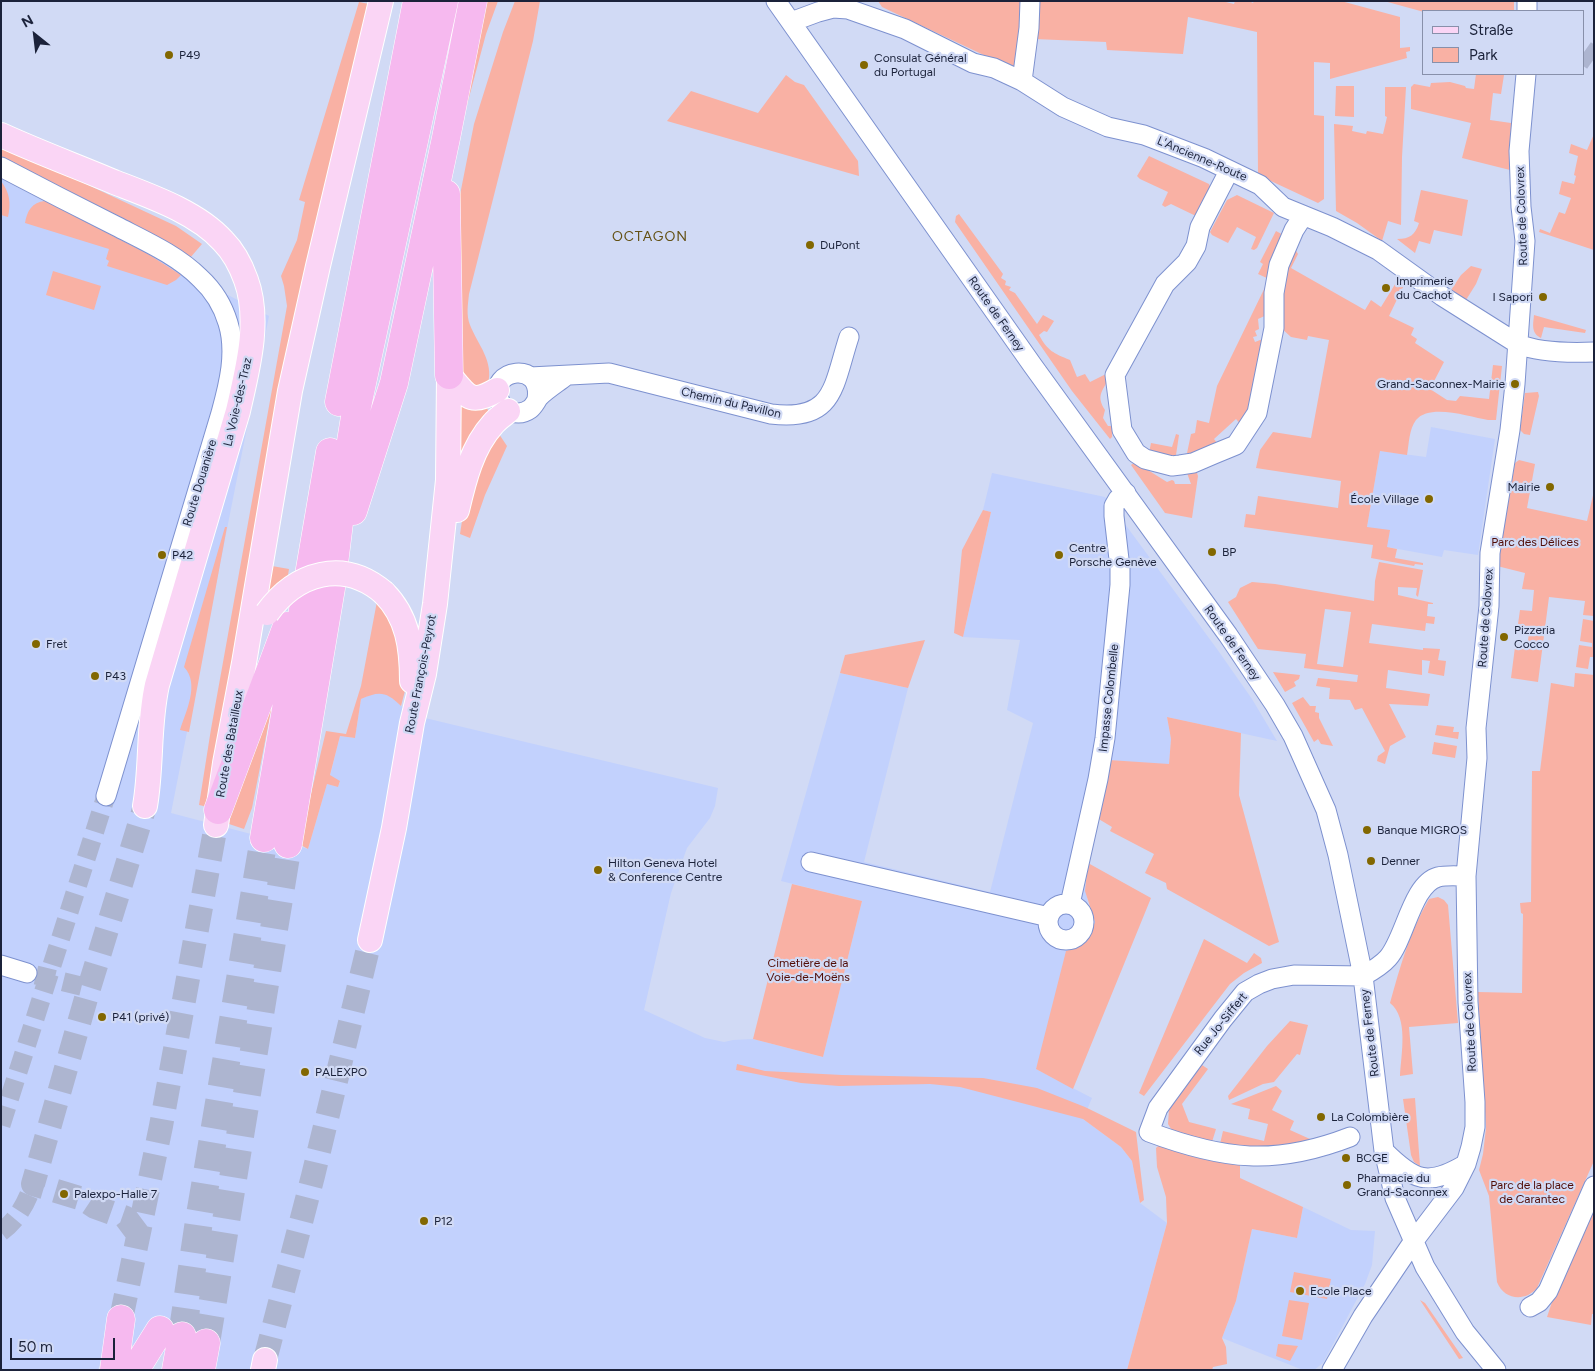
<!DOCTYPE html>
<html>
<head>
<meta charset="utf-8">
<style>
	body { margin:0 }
	#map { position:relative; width:1595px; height:1371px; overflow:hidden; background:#d1daf5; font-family:Figtree,sans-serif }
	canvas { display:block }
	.frame { position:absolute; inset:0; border:2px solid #1b223a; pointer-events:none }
	.legend { position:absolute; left:1422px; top:10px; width:162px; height:65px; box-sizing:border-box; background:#d1daf5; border:1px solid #8890aa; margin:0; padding:6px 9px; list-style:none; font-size:15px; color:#1b223a }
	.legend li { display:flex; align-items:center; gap:10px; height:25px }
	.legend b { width:25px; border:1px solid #8890aa }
	.north { position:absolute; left:10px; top:10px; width:50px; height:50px; -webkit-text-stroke:4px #d1daf5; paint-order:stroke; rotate:331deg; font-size:14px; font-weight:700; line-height:20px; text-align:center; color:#1b223a }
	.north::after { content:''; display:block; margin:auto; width:18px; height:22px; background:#1b223a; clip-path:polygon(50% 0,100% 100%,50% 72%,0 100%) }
	.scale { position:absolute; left:10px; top:1338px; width:105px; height:22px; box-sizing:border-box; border:2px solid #1b223a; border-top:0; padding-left:6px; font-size:15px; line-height:18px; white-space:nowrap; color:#1b223a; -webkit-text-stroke:4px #d1daf5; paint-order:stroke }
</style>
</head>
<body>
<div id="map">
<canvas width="1595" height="1371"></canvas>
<div class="frame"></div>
<ul class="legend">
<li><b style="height:6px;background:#fad5f5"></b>Straße</li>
<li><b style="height:14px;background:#f9b1a4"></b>Park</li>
</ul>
<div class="north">N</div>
<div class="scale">50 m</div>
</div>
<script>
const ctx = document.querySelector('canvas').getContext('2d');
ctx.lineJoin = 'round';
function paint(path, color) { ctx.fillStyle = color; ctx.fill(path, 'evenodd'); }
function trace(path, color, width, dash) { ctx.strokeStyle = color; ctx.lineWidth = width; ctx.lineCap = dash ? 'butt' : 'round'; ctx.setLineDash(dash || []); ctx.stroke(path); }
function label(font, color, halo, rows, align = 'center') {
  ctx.font = font + ' Figtree,sans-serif'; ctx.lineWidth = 4.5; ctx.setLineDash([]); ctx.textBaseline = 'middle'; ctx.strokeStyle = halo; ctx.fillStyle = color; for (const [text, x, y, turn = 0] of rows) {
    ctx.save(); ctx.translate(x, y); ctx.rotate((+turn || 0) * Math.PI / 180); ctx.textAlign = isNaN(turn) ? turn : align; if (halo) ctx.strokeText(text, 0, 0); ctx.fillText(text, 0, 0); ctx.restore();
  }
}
const built = new Path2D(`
	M1,179l268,137 -98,497 137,36 19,-65 11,3 2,-5 -10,-6 10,-40 15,2 6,-39 14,-7 16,3 10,11 24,12 293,70 -3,18 -5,12 -23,30 -16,45 -27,117 61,28 19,4 9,-2 20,-1 70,18 39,-156 -81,-20 59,-208 68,15 -44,174 126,30 43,-169 -26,-13 13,-70 -57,-3 28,-125 -8,-2 9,-37 113,24 112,152 35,50 25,42 -110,-24 4,22 -2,26 -60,-5 -24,120 3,25 7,17 -5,15 -8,8 -8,4 -38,120 56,29 -9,21 38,28 11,14 8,42 27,20 -40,147h-904l-115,-32 -10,32h-97z
	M1431,427l64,12 -17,116 -34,-5 -2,7 -55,-10 -20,-20 13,-76 46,6z
	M1303,1207l48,23 24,1 -3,34 -7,19 -42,79 -9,7h-11l-81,-32 14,-37 16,-72 45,9z`);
const green = new Path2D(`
	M486,1h12l-12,33 -26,97z
	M515,1h25l-7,40 -64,253c-1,10 -3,21 1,31 8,20 24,36 18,59l-18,7 -16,-37 4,-149 16,-81 29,-92z
	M878,1h145l-4,61 -5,4h-7l-125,-59z
	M1035,1h187l12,3 1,-3h14l4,2 1,-2h87l59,16v31l10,-1v4l-4,1 1,6 -77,21v-16l-16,-1v53l10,1v83l-6,4 -60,-28 -1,-143 -69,-15 -5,37 -76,-4 -1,-8 -72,-3z
	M1384,1h130v10l-90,1z
	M359,2l10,2 -161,803 -9,-2 12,-76 76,-423 -3,-20 -3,-10 16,-36 8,-38 -6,-2z
	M1476,74l28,1 -3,19 -8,-1 -3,27 21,3 -1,47 -48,-12 9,-35 -60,-14v-22l3,-3 16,3 1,-4 19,-1 15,4 1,2 8,1z
	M786,75l9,7 9,3 54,76 1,15 -192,-55 24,-30 67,22z
	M1336,86h18v31l-19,-1z
	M1385,87h21l-4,70 -1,68 -13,-4 -6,20 -25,-18 -21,-12 -2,-87 19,2 -1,5 14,3 1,-3 16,3 4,-17 -2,-1z
	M1594,134v116l-55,-18 1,-3 10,4 9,-21 6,2 6,-16 -12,-4 3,-13 12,3 2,-8 -2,-1 4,-19 -9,-3 2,-9 16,6z
	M1,147l72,31 103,48 26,18 -12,14 -30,-20 -159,-81z
	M1149,156l60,28 2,5 -13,28 -27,-13 -6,3 -3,-2 6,-13 -28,-13 -3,-3z
	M1,181c9,12 10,22 7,36l-7,-2z
	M1421,190l47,10 -6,36 -28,-6 -4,14 -11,-3 -4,12 -18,-14c13,0 18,-4 22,-16l-5,-2z
	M1237,195l37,18 -17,35 -3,2 -3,-1 5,-12 -19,-10 -9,16 -16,-8 -2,-3 17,-32z
	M45,201l103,53 33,21 -5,5 -9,5 -60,-19 2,-5 -3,-2 3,-10 -84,-26c2,-12 7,-21 20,-22z
	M959,214l44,60 -2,4 5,3 -1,4 6,2 -2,3 6,3 22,31 6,-9 11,6 -7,11 -3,-1 -5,4c9,16 14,18 31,25l7,17 8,-3 5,8 14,-7 4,1 1,2c-7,14 -13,18 -4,32l-2,8 5,8h4v11l-2,2 -38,-48 -117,-169 1,-6z
	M1276,231l11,6 -18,77 -11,5 1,10 -4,2 2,5 -4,1 2,5 13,-5 -16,74 -11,14 -5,-6 -22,20 6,8 -34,11 5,-24 4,-1 2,-13 12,3 8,-37 52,-107 -11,-5 5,-10 -3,-2z
	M1292,244l6,10 -7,14 74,42 6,-10 10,7 16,-26 7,4 -15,31 25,12 -3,7 6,4 -2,4 29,19 -14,27 17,11 9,1 4,-5 29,3 4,-34 9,1 -6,54h-8c-18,-3 -58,-17 -72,0 -7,9 -7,24 -9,35l-27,-4 -13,76 23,3 -3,17 10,2 -2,9 28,5v2l-8,-1 -1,2 -43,-8 2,-13 -129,-18 2,-13 9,1 3,-19 80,12 3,-27 -85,-13 4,-18 13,-18 38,6 18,-98 -21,-4 -1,4 -16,-3 -11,-10 -3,-16z
	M1471,266l11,3 -6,15 -10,16 -15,-10 10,-15z
	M53,271l48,15 -7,24 -48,-15z
	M1534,315l52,15 -1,3 -41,-6 -3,11c-10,-5 -8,-13 -7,-23z
	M1538,392l1,4 -9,39 -6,-1 -4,-4 5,-37z
	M457,401l29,3 5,17 -31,62z
	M499,434l8,12 -22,49 -15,43 -10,-4 6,-39 12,-41z
	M1176,434l3,1 -3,20 -4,2 -23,-4 2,-10 21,4z
	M1519,460l16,4 -8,44 60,13 7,-30v125l-11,-1 2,-14 -36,-4 -11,85 -27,-4 4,-31 12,2 2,-17 -12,-1 3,-21 12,1 2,-21 -12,-1 3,-16 -28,-7 18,-103z
	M1135,462l32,20 5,-2 2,1 1,3h16l-4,-11 6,-1 4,1 1,3 -6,42 -27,-5 -34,-48z
	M983,510l8,2 -28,125 -9,-4 8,-83z
	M225,527h2l-38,205 -9,-2c6,-19 20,-46 4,-63z
	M1379,562l44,8 -5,27 -2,-2 1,-7 -19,-1v8l35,8v1h-5l-1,12 8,1 -1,7 -8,-1 -1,8 -53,-7 -3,19 54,7v-2l17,1 -2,11 8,1 -2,15 -16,-3 2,-12 -8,-1v15l-34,-5 -2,18 44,6 -2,12 -39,-2 17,33 -16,9 -5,18 -8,-3 1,-5 7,-5 -23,-43 -7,2 -5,-10 -21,-1 1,-11 -14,-2 2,-8 39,4 1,-7 -54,-7 2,-14 -48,-5 -30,-47 8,-5 4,-9 12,-6 23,2 99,17 1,-20zM1325,609l26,3 -8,55 -26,-3z
	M272,566l17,3 -2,12 -21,20z
	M378,596l16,18 12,73 -5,19c-15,-15 -22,-15 -40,-7l-6,39 -15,-2 -10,39 10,6 -2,6 -11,-3 -19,65 -9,-5 27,-113 20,3 15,-48z
	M1583,619l11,2v36h-4l-2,12 -12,-2 3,-22 13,2v-4l-12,-2z
	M925,640l-17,48 -68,-15 5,-18z
	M281,660l-29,148 -8,21 -15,-5 6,-29z
	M1273,672l27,3 -1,4 -5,3 2,4 -11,6z
	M1575,673l19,2v486l-57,127c-12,14 -33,12 -40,-6l-8,-86 -10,-26 4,-16 3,-26 -8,-136 44,1 1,-79 -2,-1 -1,-10 11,-1 1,-131h8l11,-88 23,4z
	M1303,697l7,9h6l-1,6 4,1v5l14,28 -12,-2 -3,-5 -4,3 -22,-39z
	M1167,717l74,16 -2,62 40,147 -10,4 -102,-57 -1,-6 -21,-10 9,-19 -44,-23 2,-4 -15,-9 12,-58 60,4 2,-25z
	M1437,725l17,2 -1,5h6l-1,7 -23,-4z
	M1434,742l23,4 -2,12 -23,-4z
	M1088,863l63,35 -78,191 -37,-20 30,-118 12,-4 9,-6 8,-19 -10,-31z
	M792,884l70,17 -39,156 -70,-18z
	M1438,897l6,3 4,5 10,118 -49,4 4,47 -13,2c1,-22 9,-58 -10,-73 10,-36 20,-72 39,-104z
	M1204,939l43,24 7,-10 7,5 1,5 -18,10 -14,11 -86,112 -5,-3z
	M1290,1021l18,4 -8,30 -3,-1 -23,28 -11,2 -34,16 -1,-4 39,-50z
	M737,1064l28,7 77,4 141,3 54,10 48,19 51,25 8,68 -4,3 -8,-42 -11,-14 -38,-28 -123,-32 -30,-3 -91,2 -38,-3 -65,-13z
	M1202,1065l6,4 -26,35 7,18 27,7 -4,13 -39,-10 -5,-8 1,-15z
	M1276,1086l6,5 -10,19 22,11 -4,9 20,9 -2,5 -35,6 -53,-6 3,-13 41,10 4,-17 -20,-5 2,-10 -19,-5z
	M1415,1098l5,68 -6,-4 -3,-7 -8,-56z
	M1159,1145l81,20v13l63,29 -6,31 -45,-9 -16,72 -14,37 4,9 1,17 -14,3 -1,3h-85l40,-147 -1,-26 -9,-30 -1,-19z
	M1594,1206v108h-2l-1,11 -44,-8 11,-33z
	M1294,1272l37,7 -4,20 -37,-7z
	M1289,1300l20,3 -7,37 -20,-4z
	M1420,1300l5,3 38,55 -4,1z
	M1278,1344l20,2 -8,15 -14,-5z`);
const minorTunnel = new Path2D(`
	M36,975l53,13
	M1,1125l105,-329
	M1,1232c17,-13 25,-28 32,-48`);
const majorTunnel = new Path2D(`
	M1584,52l10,7
	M138,1234l-12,-16 -31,-11 -12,-8 -50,-15 56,-196 56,-182
	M121,1319l40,-193 55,-301
	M265,1360l48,-184 57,-236`);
const highwayTunnel = new Path2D(`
	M182,1336l17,-115 65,-383
	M206,1343l82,-499`);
const minor = new Path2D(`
	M776,1l257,365 195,269 47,70 18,31 33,74 12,45 25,121 21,175 11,47 30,69 40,65 31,38
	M1527,1v10
	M791,22l27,-10 15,-4 15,1 57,20 68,34 21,5 28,13 41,26 45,20 36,8 60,23 56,27 23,22 49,20 46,23 64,46 76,48c22,9 52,9 76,8
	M1022,81l7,-53 1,-27
	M1,167c38,20 77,40 115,59 29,15 61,29 84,52 13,12 23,28 28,45 9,29 1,61 -7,90l-115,383
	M1229,171l-29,56 -4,19 -9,16 -22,22 -50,91 7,55 14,23 9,6 27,7 8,-1 13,-2 21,-9 22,-9 21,-32 17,-85v-35l5,-28 15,-35 9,-14
	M530,377l79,-4 162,41c64,8 62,-28 78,-77
	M537,399c6,-39 -49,-30 -38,0 4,13 20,18 31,10 4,-3 6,-8 9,-12 8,-8 18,-14 27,-21
	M811,862l238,55
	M1070,904l28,-125 7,-41 15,-153v-17l-6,-52v-10l4,-7 8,-6
	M1048 922a18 18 0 1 1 36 0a18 18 0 1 1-36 0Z
	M1,965l26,8
	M1363,976c9,-5 18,-10 25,-18 17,-19 24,-74 50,-81 8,-2 19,-1 28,-1
	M1350,1137c-75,29 -126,23 -201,-5l9,-24 65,-89 22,-27 14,-8 13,-5 22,-4 69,1
	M1384,1151c30,30 44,36 82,13
	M1530,1307l9,-5 9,-11 46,-105
	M1332,1370l31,-54 50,-74 41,-54 12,-24 5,-17 4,-20v-25l-7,-100 -2,-126 11,-118 -1,-30 13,-122 1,-53 20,-123 5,-46 10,-143 -4,-34 -2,-56 7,-77`);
const major = new Path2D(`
	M1,135c37,17 75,31 113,47 36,14 83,30 109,59 10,10 18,25 23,39 15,41 1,91 -8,131l-81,274c-9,40 -5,81 -12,121
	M449,375c18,21 21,31 48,15
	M457,510c7,-30 15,-63 36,-86 4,-5 10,-9 15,-13
	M384,593c24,24 28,55 28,88
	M216,825l9,-62 19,-100 46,-272 28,-125 63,-265
	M370,940l24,-112 18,-105 12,-49 11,-70 13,-124 1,-105
	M263,1370l2,-10`);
const highway = new Path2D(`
	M446,194l3,181
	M339,402l78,-401
	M353,511l41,-128 52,-245 27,-137
	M218,810l69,-184
	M264,838l66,-386
	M288,844l43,-256 12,-98 13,-79 88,-410
	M114,1370l7,-51
	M135,1370l25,-40
	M176,1370l6,-34
	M201,1370l5,-27`);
const majorBridge = new Path2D(`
	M267,613c29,-40 76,-55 117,-20`);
const markers = [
	[169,55,5,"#826700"],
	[864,65,5,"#826700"],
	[810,245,5,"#826700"],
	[1386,288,5,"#826700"],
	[1543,297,5,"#826700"],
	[1515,384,5,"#826700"],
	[1550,487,5,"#826700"],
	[1429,499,5,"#826700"],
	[1212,552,5,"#826700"],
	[162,555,5,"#826700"],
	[1059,555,5,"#826700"],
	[1504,637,5,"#826700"],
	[36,644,5,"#826700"],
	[95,676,5,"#826700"],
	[1367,830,5,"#826700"],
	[1371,861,5,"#826700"],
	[598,870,5,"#826700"],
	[102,1017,5,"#826700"],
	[305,1072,5,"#826700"],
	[1321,1117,5,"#826700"],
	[1346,1158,5,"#826700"],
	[1347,1185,5,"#826700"],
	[64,1194,5,"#826700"],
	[424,1221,5,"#826700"],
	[1300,1291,5,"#826700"]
];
const poiNames = [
	["P49",179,55],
	["Consulat Général",874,58],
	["du Portugal",874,72],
	["DuPont",820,245],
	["Imprimerie",1396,281],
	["du Cachot",1396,295],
	["I Sapori",1533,297,"right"],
	["Grand-Saconnex-Mairie",1505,384,"right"],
	["Mairie",1540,487,"right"],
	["École Village",1419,499,"right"],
	["Centre",1069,548],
	["Porsche Genève",1069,562],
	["BP",1222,552],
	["P42",172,555],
	["Pizzeria",1514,630],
	["Cocco",1514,644],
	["Fret",46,644],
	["P43",105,676],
	["Banque MIGROS",1377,830],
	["Denner",1381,861],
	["Hilton Geneva Hotel",608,863],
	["& Conference Centre",608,877],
	["P41 (privé)",112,1017],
	["PALEXPO",315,1072],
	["La Colombière",1331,1117],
	["BCGE",1356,1158],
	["Pharmacie du",1357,1178],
	["Grand-Saconnex",1357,1192],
	["Palexpo-Halle 7",74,1194],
	["P12",434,1221],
	["Ecole Place",1310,1291]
];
const streetNames = [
	["L'Ancienne-Route",1202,159,23],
	["Route de Colovrex",1522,216,-92],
	["Route de Ferney",996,314,55],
	["La Voie-des-Traz",238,402,-77],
	["Chemin du Pavillon",731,403,13],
	["Route Douanière",200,483,-73],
	["Route de Colovrex",1486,618,-86],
	["Route de Ferney",1232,643,55],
	["Route François-Peyrot",421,674,-79],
	["Impasse Colombelle",1109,698,-84],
	["Route des Batailleux",230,744,-80],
	["Route de Colovrex",1470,1022,-93],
	["Rue Jo-Siffert",1221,1024,-51],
	["Route de Ferney",1370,1033,-97]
];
const parkNames = [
	["Parc des Délices",1535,542],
	["Cimetière de la",808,963],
	["Voie-de-Moëns",808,977],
	["Parc de la place",1532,1185],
	["de Carantec",1532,1199]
];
const neighbourhoodNames = [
	["OCTAGON",650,237]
];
paint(built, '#c2d1fd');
paint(green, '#f9b1a4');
trace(minorTunnel, '#adb5d0', 19, [19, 9]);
trace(majorTunnel, '#adb5d0', 24, [24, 12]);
trace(highwayTunnel, '#adb5d0', 28, [28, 14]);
trace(minor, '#7d91cf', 21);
trace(major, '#fff', 26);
trace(highway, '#fff', 29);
trace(minor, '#fff', 19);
trace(major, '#fad5f5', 24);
trace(highway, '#f6b9ef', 28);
trace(majorBridge, '#fff', 26, []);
trace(majorBridge, '#fad5f5', 24);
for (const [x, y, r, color] of markers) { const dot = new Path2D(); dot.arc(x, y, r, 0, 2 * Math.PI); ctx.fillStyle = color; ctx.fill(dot); trace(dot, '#d1daf5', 2); }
label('12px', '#1b223a', '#d1daf5', poiNames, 'left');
label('12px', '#1b223a', '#d1daf5', streetNames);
label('12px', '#500c06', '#d1daf5', parkNames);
ctx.letterSpacing = '1px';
label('14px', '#635014', '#d1daf5', neighbourhoodNames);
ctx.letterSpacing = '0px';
</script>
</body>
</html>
